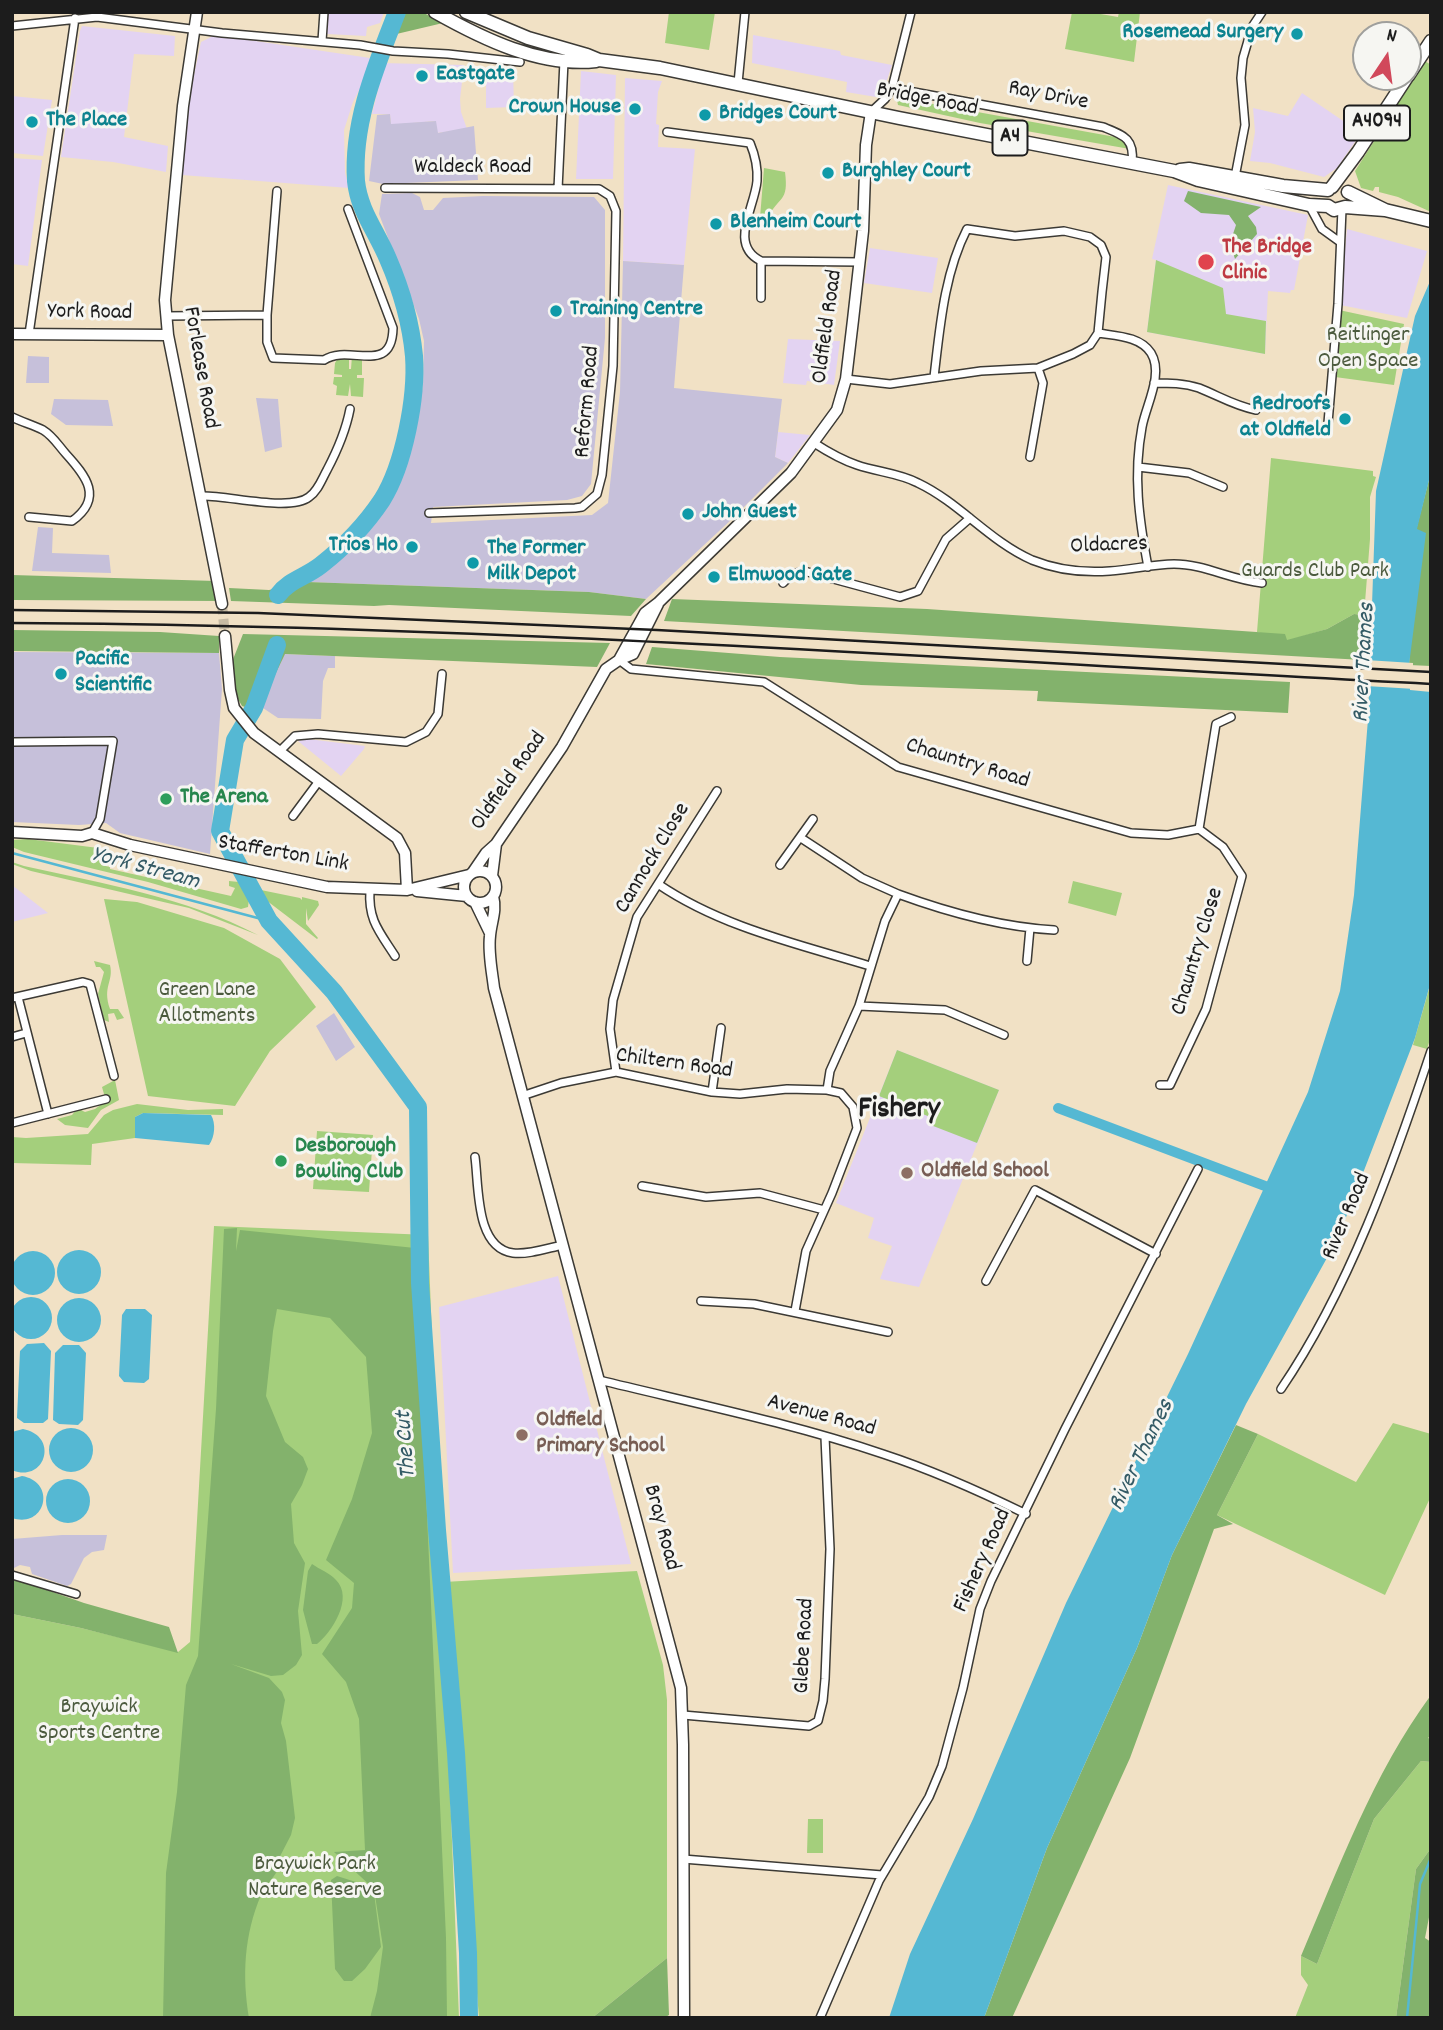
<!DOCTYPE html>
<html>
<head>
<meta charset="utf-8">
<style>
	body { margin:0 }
	#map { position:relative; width:1443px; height:2030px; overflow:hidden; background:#f1e1c5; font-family:Dekko,sans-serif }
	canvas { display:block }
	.frame { position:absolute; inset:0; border:14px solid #1c1c1c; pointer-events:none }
	.north { position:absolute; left:1352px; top:21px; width:70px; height:70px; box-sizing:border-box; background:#f6f6f2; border:2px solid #9f9f9c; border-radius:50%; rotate:13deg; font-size:19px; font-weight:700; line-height:28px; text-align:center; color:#1c1c1c }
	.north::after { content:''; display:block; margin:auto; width:24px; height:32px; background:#d1495b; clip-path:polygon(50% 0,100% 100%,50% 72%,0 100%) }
</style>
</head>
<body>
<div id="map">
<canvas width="1443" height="2030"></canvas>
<div class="frame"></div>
<div class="north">N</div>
</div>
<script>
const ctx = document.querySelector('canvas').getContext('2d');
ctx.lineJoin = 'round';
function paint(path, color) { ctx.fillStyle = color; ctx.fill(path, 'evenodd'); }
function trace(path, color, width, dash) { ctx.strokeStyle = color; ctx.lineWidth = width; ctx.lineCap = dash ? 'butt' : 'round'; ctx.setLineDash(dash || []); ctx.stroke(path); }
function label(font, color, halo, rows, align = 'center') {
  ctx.font = font + ' Dekko,sans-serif'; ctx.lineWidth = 6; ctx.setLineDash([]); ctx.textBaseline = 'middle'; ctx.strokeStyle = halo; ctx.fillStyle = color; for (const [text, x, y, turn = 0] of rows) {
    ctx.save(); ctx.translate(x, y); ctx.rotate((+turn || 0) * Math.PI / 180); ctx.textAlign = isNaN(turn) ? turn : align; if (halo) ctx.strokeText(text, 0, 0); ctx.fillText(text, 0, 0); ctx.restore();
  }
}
const built = new Path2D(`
	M328,12l33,1 23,-1 -4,11 -13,4 -1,9 -39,-2z
	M82,26l93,10 -1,20 -40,-2 -10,83 44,9 -2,26 -53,-10 -52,-5 19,-126z
	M215,35l155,23 -3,17 -14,27 -9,28 1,43 4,15 -167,-13 8,-81 11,-52z
	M753,35l87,16 1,4 51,10 -6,18 -10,14 -30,-5 1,-10 -95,-19z
	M381,63l83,2 -4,34 1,13 6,17 -30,4 -2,-12 -44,4 -1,-11h-18l7,-28 -2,-8z
	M486,68l27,1 1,38 -28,1z
	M581,71l35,4 -3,104h-37z
	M625,78l37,3 -4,11 -2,32 3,1 -1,22 37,2 -11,116 -61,-4z
	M1302,93l59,40 -24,35 -13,9 -54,-14 -20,-2 5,-29 -2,-24 35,8z
	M12,96l40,4 -9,56 -31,-3z
	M12,158l30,2 -14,106 -16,-2z
	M1168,185l140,30 -14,75h-3l-1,3 -22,-2 -3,63 -118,-22 9,-72 -4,-1z
	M1347,229l80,22 -20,67 -67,-13z
	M870,248l68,10 -6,35 -68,-10z
	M788,339l52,2 -6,44 -27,-4 -1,4 -23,-2z
	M778,432l32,3 -22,28 -13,-6z
	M308,739l57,7 -1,3 -23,27 -43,-35z
	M12,885l36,28 -36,9z
	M897,1050l102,40 -80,197 -39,-8 12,-33 -24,-8 6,-20 -38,-15z
	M558,1276l73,288 -178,9 -14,-266z`);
const industrial = new Path2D(`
	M390,114l1,10 45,-3 2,12 36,-7 4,54 -95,4 -14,-3 8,-66z
	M412,193l8,4 4,13h9l10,-12 40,-2 111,1 11,13v128l-14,146 -9,12 -15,4 -134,7 -2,16 161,-8 16,-12 12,-111 3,-131 61,4 -10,123 108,11 -7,58 13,6 -56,56 -86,80 -57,-7 -282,-10 4,-5 33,-23 26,-27 32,-54 8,-22 13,-65 1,-45 -5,-22 -40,-105 3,-20z
	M28,356l21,1v26h-23z
	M256,398l22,1 4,48 -17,5z
	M54,399l54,1 5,26 -47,-1 -15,-11z
	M38,527l15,1 -1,25 57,2 2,18 -79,-2z
	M12,652l207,1 3,36 -12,165 -90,-21 -14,-10 -27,2 -67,-3z
	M284,654l51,2v12h-7l-5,13 -2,38 -43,-1 -18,-12z
	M334,1013l21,34 -19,14 -20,-35z
	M62,1535h45l-3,15 -12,2 -8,6 -13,26 -4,2 -35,-12 -2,-7 -10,-2 -8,4v-30z`);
const green = new Path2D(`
	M669,12h46l-6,38 -44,-7z
	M1072,12h17l29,5 1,-5h21l-6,50 -69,-13z
	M1425,61l6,4v147l-33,-15 -19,-5v-5h-4l-2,4 -12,-3 -6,-17z
	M900,98l221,40 9,11 -150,-26 -82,-18 -1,-5z
	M764,168l21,4c4,31 -6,23 -18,47l-7,-1z
	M1156,260l67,28 3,26 40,7 -1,33 -118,-22z
	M1339,310l65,14 -10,61 -59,-8z
	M349,356v13h2l1,-13h10v19h-5v3h7l-1,19 -12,-1 -1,-12 -2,12 -12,-1 1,-9 -4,-2 1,-7h8v-2l-8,-1 1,-11 3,-5z
	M1271,458l102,13v5l3,1 -6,20v42l-6,76 -10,-1 -27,15 -40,12 -30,-9z
	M28,839l78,10 5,4v7l-9,-2 -1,7 9,2v2l121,27 4,-8 -6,-2v-5l10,1 10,17 -1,8 -7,2 -93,-27 -124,-30 -12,-5v-7z
	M12,862l12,4c80,18 161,31 234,69l-69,-27 -158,-37 -19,-7z
	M1073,881l49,12 -6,23 -48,-13z
	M256,889l44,9 2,2v-3l16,4 1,4 -11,16 -2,-13v16l12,14 -1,1 -59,-45z
	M104,899l33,3 87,26 56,31 36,48 -46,44 -35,55 -87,-10z
	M94,961l16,4c4,17 -8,21 0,44h8l6,9 -7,2 -3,-7 -6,1 1,8 -5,-2 -6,-26 6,-22 -4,-5h-4z
	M1431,982v54l-4,13 -14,-4z
	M897,1050l102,40 -22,53 -49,-19 2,-7 -51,-21z
	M115,1080l4,20 -18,10 -13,18 -23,-3 -8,-6 15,-4 4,-5h5l4,2 10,-3 11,-8 -4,-14z
	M137,1104l51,6 35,-1v6l-80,-2 -8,4v21l-43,6 -1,21 -79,-2v-26l14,1 62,-4 16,-19 9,-5z
	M317,1131l56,4 -4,57 -56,-3z
	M214,1226l214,9 31,783h-447v-404l69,14 97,24 12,-10z
	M1393,1423l38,11v62l-46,99 -168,-80 41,-81 98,48z
	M637,1571l26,94 4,35v258l-75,60h-113l-35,-436z
	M1421,1761l10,1v86l-15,21 -20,149h-101l13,-33 -7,-10v-19l16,8 57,-145z
	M808,1819h15v34h-16z`);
const forest = new Path2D(`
	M396,12h26l21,11 -55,13z
	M1188,191l73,16 -13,9 8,11 1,7 -22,25 -5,-16 6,-18 -7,-10 -28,-2 -17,-12z
	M1431,472v194l-22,-1 7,-135z
	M12,575l204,6 6,20 -210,-1z
	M307,582l282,10 57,7 -15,17 -242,-11 -15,1 -143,-5 -2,-13 40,2z
	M672,599l255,10 358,25 2,6 40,-11 27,-15 10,1 -1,45 -699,-39z
	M12,630l148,2 59,4v17l-207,-2z
	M243,634l367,9 -13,24 -312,-13 -25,52 -12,2 -6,-2 -4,-7 -8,-32z
	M652,647l128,10 510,25 -2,31 -251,-12 1,-10 -177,-6 -215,-21z
	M237,1228l-1,23 4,-21 175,18 31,690 1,80h-77l7,-27 6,-44 -9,-58 -40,-37 31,-2 -6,-131 -13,-37 -24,-28 30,-46 2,-25 -28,-23 26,-61 20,-66 -6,-76 -36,-39 -53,-9 -4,22 -7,65 19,46 18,15 5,12 -6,16 -11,19 3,39 11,20 -7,48 4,44 -6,10 -13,10 -12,1 -40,-12 38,14 13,14 3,8 -4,23 5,18 9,77 -4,17 -15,29h5c-5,12 -15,20 -20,31 -17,40 -19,81 -12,123h-86l3,-145 11,-81 9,-107 12,-29 18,-247 8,-180z
	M1236,1425l22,9 -41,81 16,9 -19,5 -84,229 -118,260h-28l63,-170 90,-200 35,-93z
	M312,1564c7,5 18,9 24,16 18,18 -4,52 -19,64h-5l-9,-34 5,-39z
	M12,1580l18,4 54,19 85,24 9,26 -97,-25 -69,-14z
	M1431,1695v40l-3,3 3,1v23l-10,-1 -47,58 -57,145 -16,-8c38,-89 72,-182 130,-261z
	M1431,1848v59l-6,31 6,4v76h-35l20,-149z
	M337,1876l22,7 15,10 7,54 -16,22 -13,12h-8l-9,-12 -4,-89z
	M667,1958l2,57 -5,3h-72z`);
const water = new Path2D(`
	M1431,279v193l-14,57 9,4 -17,132 1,25 21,2v289l-16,57 -77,200 -92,166 -74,151 -35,93 -90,200 -63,170h-95l21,-64 63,-135 93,-216 122,-249 120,-262 32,-101 14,-96 14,-176 8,-228 39,-175z
	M143,1113l68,2c5,8 4,22 -2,30l-74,-7v-21z
	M57 1272a22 22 0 1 1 44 0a22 22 0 1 1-44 0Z
	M11 1273a22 22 0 1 1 44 0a22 22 0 1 1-44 0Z
	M10 1318a21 21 0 1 1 42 0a21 21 0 1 1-42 0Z
	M57 1320a22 22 0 1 1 44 0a22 22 0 1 1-44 0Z
	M126,1309h19l7,6 -3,64 -5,4 -20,-1 -5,-6 3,-61z
	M44,1343l7,8 -3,68 -5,4h-19l-7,-5 3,-67 7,-7z
	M63,1345h16l7,8 -3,67 -5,5 -19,-1 -6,-4 2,-67z
	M49 1450a22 22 0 1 1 44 0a22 22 0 1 1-44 0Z
	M23,1429c37,7 22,55 -11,41v-38z
	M22,1476c35,6 24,53 -10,42v-39z
	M46 1501a22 22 0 1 1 44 0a22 22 0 1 1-44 0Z`);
const pier = new Path2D(`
	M1366,660l47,3v24l18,3 -65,-4z`);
const stream = new Path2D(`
	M12,853l257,68
	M1407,2018l13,-134 11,-26`);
const canal = new Path2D(`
	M1058,1108l207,78`);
const river = new Path2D(`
	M278,595c11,-15 28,-18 43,-30 23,-18 45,-41 61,-65 22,-35 35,-103 32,-144 -3,-32 -13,-67 -26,-97 -11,-27 -29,-48 -32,-78 -4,-59 20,-115 41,-169
	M277,645l-23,63 -19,32 -15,91 49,90 65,71 84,115 2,176 17,247 19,223 12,200 1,65`);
const secondaryTunnel = new Path2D(`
	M222,604l3,32`);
const street = new Path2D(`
	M12,26l85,-9 125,16 138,12 33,6 55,3 72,8
	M322,41l2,-29
	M738,83l7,-71
	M892,88l211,39c20,8 32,11 29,36
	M871,112l14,-13 7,-11 19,-76
	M667,132l83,11c5,12 8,24 7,38 -2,26 -29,64 4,80l99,1
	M1235,177l10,-52 -4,-47 2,-20 9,-31 10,-15
	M385,188l214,1 11,7 6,15 -3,155 -11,109 -5,19 -15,13 -7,1 -146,5
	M558,189l6,-128
	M1309,205l13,24 18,13
	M761,261v37
	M267,315v27l6,16 51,2c25,-17 68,17 69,-32l-45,-119
	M166,316l101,-1 10,-124
	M1098,333c18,3 42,3 53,20 13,21 -5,52 -9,74 -9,48 -3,92 6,140
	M29,334l46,-316
	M846,379l44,5 91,-13 57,-3 35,-14 17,-9 8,-12 4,-41 4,-35 -5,-12 -11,-8 -26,-6 -49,5 -48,-7c-23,45 -27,98 -33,148
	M1154,383c15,0 30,0 45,5 20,8 36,18 57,22
	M12,417c10,5 21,8 31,13 10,6 15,15 23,24 20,22 38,44 6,67l-43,-4
	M1328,423l10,-119 4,-95
	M814,443c14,9 28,17 43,22 20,7 42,8 61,18 42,20 71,58 114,77 25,10 52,13 78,11 21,-1 43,-7 64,-7 30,0 57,16 88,19
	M1030,457l13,-74 -5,-15
	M1138,467l51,6 34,14
	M202,496c25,-1 88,16 107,1 9,-6 13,-18 18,-27 10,-19 19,-40 23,-61
	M783,583l9,-9 12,-3 96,26 18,-6 28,-52 24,-21
	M619,660l12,9 133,13 134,85 233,66 37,2 31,-6
	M12,742l101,-1 -13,78 -8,14
	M280,751l15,-15 23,-2 88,8 20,-10 12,-18 4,-40
	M293,816l26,-35
	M801,838l61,40 36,16 -13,27 -26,85 -29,65 -3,19
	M780,865l33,-46
	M658,884c63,43 140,60 212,82
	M370,890c-2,30 9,41 25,66
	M898,894c49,18 103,33 156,36
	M1027,961l3,-33
	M18,997l30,117
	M12,998l71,-16 7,2 24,92
	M859,1006l86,4 59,25
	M12,1037l14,-4
	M616,1072l-6,-43 3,-29 24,-83 80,-126
	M1160,1085h10l36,-76 36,-133 -19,-29 -24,-18 17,-105 15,-7
	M712,1092l9,-64
	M522,1096l39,-13 55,-11 96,20 28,2 47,-5 40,1 14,3 12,14 4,21 -25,65 -26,58 -11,60
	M12,1123l94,-24
	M475,1157c4,29 0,91 38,96 15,2 35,-5 50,-8
	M642,1186l64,11 54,-4 64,17
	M986,1281l49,-91 121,64
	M701,1301l53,3 134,28
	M599,1380c94,23 192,43 284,74 49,16 96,37 143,60
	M1281,1389c68,-100 112,-224 150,-338
	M12,1575l64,19
	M683,1715l126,11 9,-5 5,-20 2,-22 5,-130 -5,-112
	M683,1859l199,16
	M820,2018l59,-137 50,-84 13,-31 21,-78 17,-79 11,-28 74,-152 133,-260`);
const secondary = new Path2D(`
	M197,12l-14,94 -18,194 3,35 54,269
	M12,334l156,1
	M225,636l5,54 4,18 20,25 143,105 8,15 2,37
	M619,660l26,-47 13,-10 133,-130 46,-63 9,-31 7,-59 10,-89 3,-86 5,-33
	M12,832l70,4 10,-3 38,12 197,42 80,3 62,-15
	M464 887a16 16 0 1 1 32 0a16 16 0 1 1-32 0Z
	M473,872l13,-19 10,-9 66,-97 44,-78 13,-9 14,-6 25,-50
	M492,876l4,-32
	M417,891l50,5
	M493,896c4,15 -2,26 -3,40 -2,17 2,35 4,52l187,700 2,57 1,273
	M475,902l15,31`);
const primary = new Path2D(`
	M435,12c48,27 105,55 161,49
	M466,12l62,26 59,17 12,5 61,8 239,50 249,48 26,5 24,9 111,25 19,1 6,4 11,-3 40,3
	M1408,76l23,-35
	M1180,170l9,-1 94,17 45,4
	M1332,187l26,-35 49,-75
	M1348,192l37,18 46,11`);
const rail = new Path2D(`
	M12,610l246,3 399,17 774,42
	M12,623c474,2 946,37 1419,61`);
const markers = [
	[1297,34,7,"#0f9aa8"],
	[422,76,7,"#0f9aa8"],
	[635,109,7,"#0f9aa8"],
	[705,115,7,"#0f9aa8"],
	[32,122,7,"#0f9aa8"],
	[828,173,7,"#0f9aa8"],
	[716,224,7,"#0f9aa8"],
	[1206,262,9,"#e0444e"],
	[556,311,7,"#0f9aa8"],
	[1345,419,7,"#0f9aa8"],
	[688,514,7,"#0f9aa8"],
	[412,547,7,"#0f9aa8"],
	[473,563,7,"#0f9aa8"],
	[714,577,7,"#0f9aa8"],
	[61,674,7,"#0f9aa8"],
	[166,799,7,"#2e9e5b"],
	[281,1161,7,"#2e9e5b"],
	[907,1173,7,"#8d6e63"],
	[522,1435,7,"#8d6e63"]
];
const shields = [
	[1377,123,66],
	[1010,138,35]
];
const shieldNames = [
	["A4094",1377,123],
	["A4",1010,138]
];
const cultureNames = [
	["Rosemead Surgery",1283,34,"right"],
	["Eastgate",436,76],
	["Crown House",621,109,"right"],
	["Bridges Court",719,115],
	["The Place",46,122],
	["Burghley Court",842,173],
	["Blenheim Court",730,224],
	["Training Centre",570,311],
	["Redroofs",1331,406,"right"],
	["at Oldfield",1331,432,"right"],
	["John Guest",702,514],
	["Trios Ho",398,547,"right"],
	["The Former",487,550],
	["Milk Depot",487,576],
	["Elmwood Gate",728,577],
	["Pacific",75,661],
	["Scientific",75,687]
];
const streetNames = [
	["Ray Drive",1048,97,11],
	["Bridge Road",927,101,11],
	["Waldeck Road",473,169],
	["York Road",90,314,1],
	["Oldfield Road",829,327,-82],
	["Forlease Road",199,368,80],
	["Reform Road",589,402,-85],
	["Oldacres",1109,547,-2],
	["Chauntry Road",967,765,17],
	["Oldfield Road",510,782,-55],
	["Stafferton Link",283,855,10],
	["Cannock Close",654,859,-59],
	["Chauntry Close",1199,952,-73],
	["Chiltern Road",674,1065,8],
	["River Road",1348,1217,-67],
	["Avenue Road",821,1417,15],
	["Bray Road",660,1528,75],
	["Fishery Road",984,1561,-66],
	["Glebe Road",806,1646,-87]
];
const healthNames = [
	["The Bridge",1222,249],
	["Clinic",1222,275]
];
const parkNames = [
	["Reitlinger",1368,337],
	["Open Space",1368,363],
	["Guards Club Park",1315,573],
	["Green Lane",207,992],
	["Allotments",207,1018],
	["Braywick",99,1709],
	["Sports Centre",99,1735],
	["Braywick Park",315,1866],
	["Nature Reserve",315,1892]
];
const leisureNames = [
	["The Arena",180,799],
	["Desborough",295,1148],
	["Bowling Club",295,1174]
];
const educationNames = [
	["Oldfield School",921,1173],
	["Oldfield",536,1422],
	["Primary School",536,1448]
];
const waterNames = [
	["River Thames",1366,663,-87],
	["York Stream",145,870,15],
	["The Cut",408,1445,-94],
	["River Thames",1143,1456,-64]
];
const districtNames = [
	["Fishery",899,1112]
];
paint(built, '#e3d3f2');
paint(industrial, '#c6c0da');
paint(green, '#a4cf7c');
paint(forest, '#83b26c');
paint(water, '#55b8d3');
paint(pier, '#f1e1c5');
trace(stream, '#55b8d3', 2.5);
trace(canal, '#55b8d3', 10);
trace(river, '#55b8d3', 18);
trace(secondaryTunnel, '#c6baa3', 10, [10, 5]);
trace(street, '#3c3a35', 10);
trace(secondary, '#3c3a35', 13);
trace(primary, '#3c3a35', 15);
trace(street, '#fff', 7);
trace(secondary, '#fff', 10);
trace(primary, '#fff', 12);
trace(rail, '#1c1c1c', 2.5);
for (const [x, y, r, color] of markers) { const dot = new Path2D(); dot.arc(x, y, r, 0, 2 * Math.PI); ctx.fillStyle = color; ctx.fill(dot); trace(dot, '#f6f6f2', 2.5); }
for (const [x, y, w] of shields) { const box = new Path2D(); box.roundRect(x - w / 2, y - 17.5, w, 35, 5); ctx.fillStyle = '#f6f6f2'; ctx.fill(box); trace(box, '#1c1c1c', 2); }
label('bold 21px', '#1c1c1c', null, shieldNames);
label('bold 23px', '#0d838f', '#f6f6f2', cultureNames, 'left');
label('23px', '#1c1c1c', '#f6f6f2', streetNames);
label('bold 23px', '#be3a42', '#f6f6f2', healthNames, 'left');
label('23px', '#4c5b3e', '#f6f6f2', parkNames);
label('bold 23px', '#27864d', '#f6f6f2', leisureNames, 'left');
label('bold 23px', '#785e54', '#f6f6f2', educationNames, 'left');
label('italic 24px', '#335a65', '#f6f6f2', waterNames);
label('bold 30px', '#1c1c1c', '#f6f6f2', districtNames);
</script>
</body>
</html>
